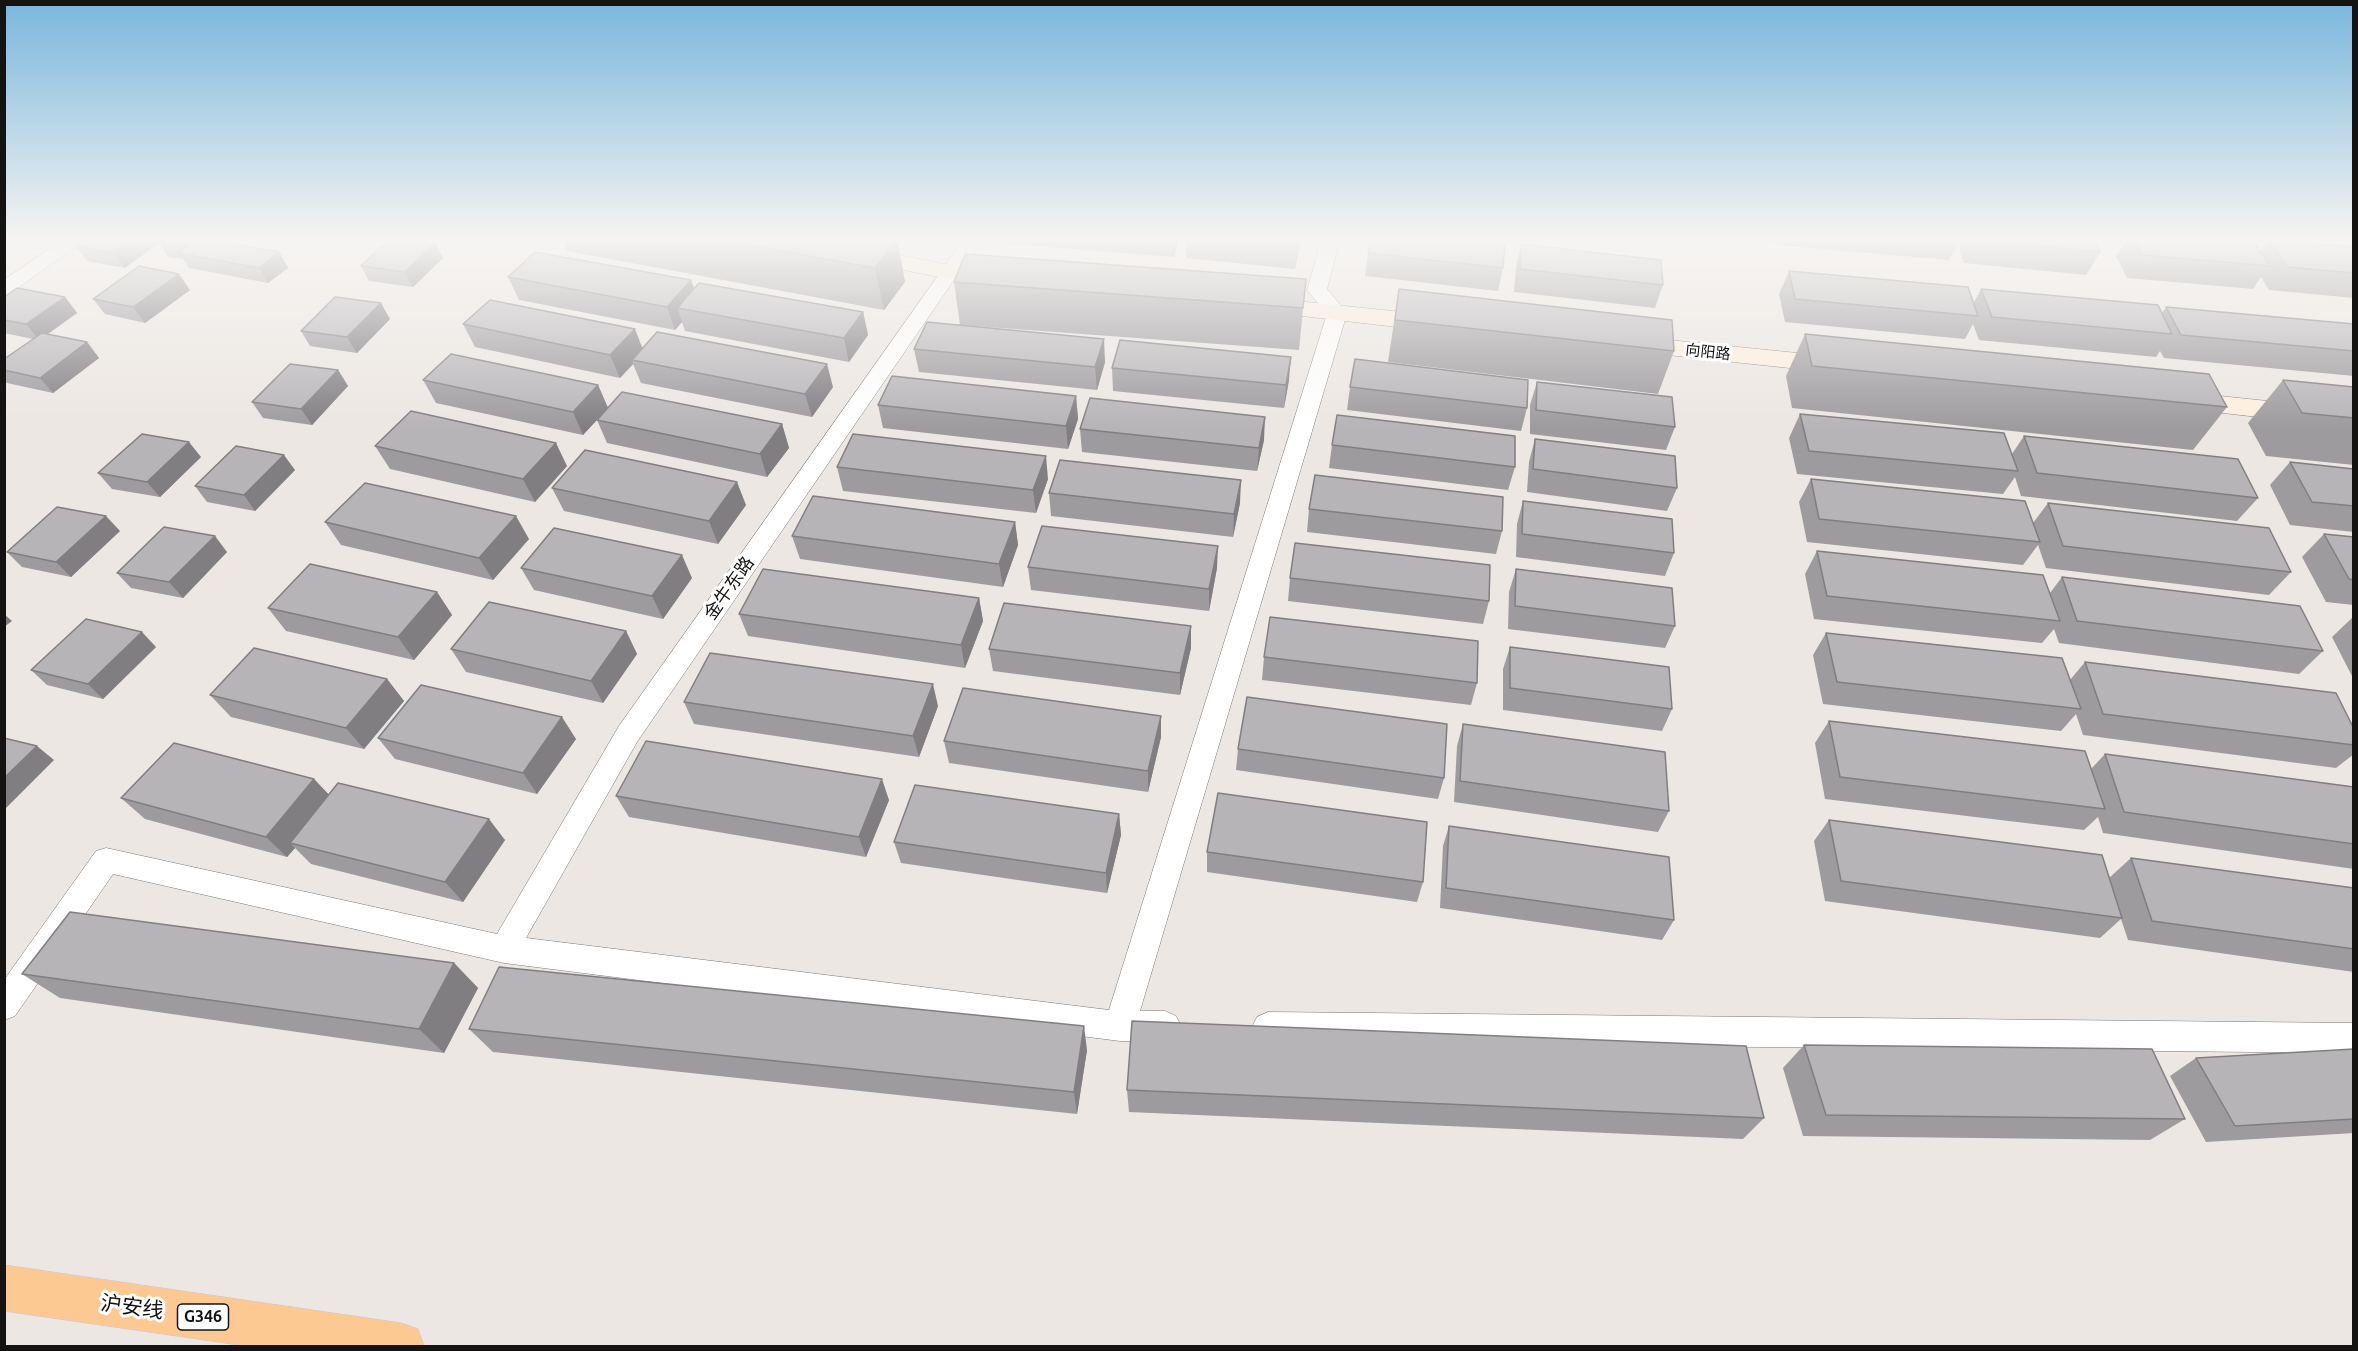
<!DOCTYPE html>
<html>
<head>
<meta charset="utf-8">
<style>
	body { margin:0 }
	#map { position:relative; width:2358px; height:1351px; overflow:hidden; background:#ece7e3; font-family:Ubuntu,sans-serif }
	canvas { display:block }
	.frame { position:absolute; inset:0; border:6px solid #141311; pointer-events:none }
</style>
</head>
<body>
<div id="map">
<canvas width="2358" height="1351"></canvas>
<div class="frame"></div>
</div>
<script>
const ctx = document.querySelector('canvas').getContext('2d');
ctx.lineJoin = 'round';
function trace(path, color, width, dash) { ctx.strokeStyle = color; ctx.lineWidth = width; ctx.lineCap = dash ? 'butt' : 'round'; ctx.setLineDash(dash || []); ctx.stroke(path); }
function paint(path, color) { ctx.fillStyle = color; ctx.fill(path, 'evenodd'); }
function label(font, color, halo, rows, align = 'center') {
  ctx.font = font + ' Ubuntu,"Noto Sans SC",sans-serif'; ctx.lineWidth = 6; ctx.setLineDash([]); ctx.textBaseline = 'middle'; ctx.strokeStyle = halo; ctx.fillStyle = color; for (const [text, x, y, turn = 0] of rows) {
    ctx.save(); ctx.translate(x, y); ctx.rotate((+turn || 0) * Math.PI / 180); ctx.textAlign = isNaN(turn) ? turn : align; if (halo) ctx.strokeText(text, 0, 0); ctx.fillText(text, 0, 0); ctx.restore();
  }
}
const street = new Path2D(`
	M64,239h22l-75,54 -7,2v-15z
	M964,239h18l-345,503 -111,196 583,72 218,-696 -20,-24 15,-51h18l-13,50 20,24 -207,698h25l11,5 5,10 -5,10 -11,5h-45l-616,-78 -391,-89 -98,142 -11,4v-40l92,-129 10,-3 391,86 122,-208z
	M1268,1012l1086,11v30l-1086,-11 -11,-5 -5,-10 5,-10z`);
const secondary = new Path2D(`
	M767,239h50l133,26 61,7 3,5 -3,5 -9,2 -52,-5 -171,-33 -8,-2z
	M1259,297l181,19 9,2 4,6 -4,6 -9,2 -190,-22 -4,-5 4,-5z
	M1629,336l208,21 9,2 4,6 -4,6 -9,2 -217,-23 -4,-6 4,-6z
	M2181,392l173,18v18l-183,-21 -4,-6 4,-6z`);
const highway = new Path2D(`
	M4,1265l397,58 17,6 6,17h-178l-242,-35z`);
const wall = new Path2D(`
	M85,239h135l-3,2 62,11 9,16 -20,15 -79,-15 -6,-9 -15,-2 -9,-14 -34,25 -38,-7 -11,-15z
	M562,239h335l8,43 -21,28 -317,-59z
	M1008,239h171l-5,18 -165,-13z
	M1186,239h114l-5,30 -109,-11z
	M1774,239h321l5,13 -14,23 -122,-12 -6,-19 -9,16 -173,-15z
	M2127,239h78l55,12 9,-11 85,7v51l-85,-8 -8,-13 -8,12 -126,-11 -11,-22z
	M1521,244l142,41 -8,23 -141,-16 2,-25z
	M1368,253l135,15 -5,23 -133,-15z
	M443,258l-30,29 -44,-6 -8,-15z
	M1789,271l184,33 8,-15 181,24 4,-6 188,17v52l-190,-18 -4,-7 -4,6 -177,-17 -6,-16 -8,15 -180,-17 -6,-28z
	M508,277l183,3 3,8 169,24 5,23 -19,27 -164,-31 -3,-9 -7,8 -156,-30z
	M1306,279l-7,71 -339,-25 -6,-43z
	M1399,289l275,62 -16,43 -270,-32z
	M190,290l-45,33 -40,-9 -12,-15z
	M4,297h61l12,16 -29,21 39,8 12,16 -46,35 -46,-10 -3,-3v-21l29,-20 -29,-6z
	M390,319l-33,34 -47,-7 -9,-15z
	M463,324l179,25 191,38 -21,30 -171,-34 -8,-19 -13,14 -145,-31z
	M1805,334l422,73 -34,43 -401,-42 -6,-32z
	M914,349l191,13 -8,28 -178,-18z
	M1112,368l177,12 -5,28 -171,-17z
	M338,370l10,16 -36,39 -49,-7 -11,-16z
	M423,380l175,5 10,23 -25,27 -147,-32z
	M2283,380l71,7v78l-88,-9 -18,-33z
	M1537,382l138,45 -9,23 -136,-16v-29z
	M1350,387l177,21 -6,23 -174,-21z
	M1076,396l2,23 -10,30 -185,-21 -5,-23z
	M1800,414l212,40 12,-18 234,62 -21,23 -216,-25 -6,-19 -12,17 -206,-20 -8,-36z
	M597,420l185,4 7,24 -22,29 -160,-34z
	M1080,429l184,11 -7,31 -175,-19z
	M1535,439l142,49 -10,23 -140,-19 2,-30z
	M1332,445l183,22 -7,23 -179,-22z
	M375,446l192,20 -32,36 -145,-33z
	M201,457l-41,40 -48,-8 -14,-16z
	M2290,462l64,7v63l-64,-7 -20,-40z
	M837,467l211,12 -12,34 -193,-22z
	M295,470l-40,41 -48,-9 -12,-16z
	M1811,479l222,44 15,-20 243,69 -22,23 -223,-27 -8,-23 -15,20 -216,-23 -8,-40z
	M552,488l194,17 -28,39 -154,-33z
	M1049,493l191,10 -7,34 -182,-21z
	M1523,501l151,52 -9,23 -149,-19 1,-33z
	M1309,509l193,22 -6,23 -189,-22z
	M325,522l204,17 -36,41 -152,-35z
	M1015,522l3,23 -15,42 -203,-28 -8,-23z
	M120,531l-49,46 -49,-10 -15,-15z
	M2324,534l30,3v68l-28,-3 -24,-45z
	M1817,551l233,42 12,-16 261,74 -24,23 -240,-31 -5,-14 -12,14 -228,-24 -9,-45z
	M227,552l-44,46 -52,-10 -14,-15z
	M1028,567l189,1 -8,43 -178,-21z
	M521,568l171,10 -29,41 -129,-29z
	M1516,569l159,57 -10,22 -157,-19 1,-37z
	M1290,578l199,23 -6,23 -195,-23z
	M437,592l15,23 -38,45 -128,-29 -18,-23z
	M979,598l4,23 -18,47 -217,-32 -9,-22z
	M2354,616v64l-22,-43z
	M1191,626v22l-11,47 -187,-24 -4,-22z
	M626,631l11,23 -34,49 -137,-31 -15,-23z
	M1826,633l244,47 15,-18 269,67v25l-18,14 -253,-33 -7,-21 -15,17 -238,-27 -10,-49z
	M156,647l-53,52 -56,-14 -16,-15z
	M1510,647l162,62 -10,22 -159,-21v-41z
	M1264,657l213,26 -6,22 -209,-25z
	M387,679l17,22 -40,48 -133,-32 -21,-22z
	M684,702l254,4 -19,51 -225,-33z
	M1829,721l262,48 14,-15 249,33v82l-251,-36 -5,-16 -14,13 -259,-31 -10,-56z
	M1463,724l206,87 -11,21 -204,-30 3,-56z
	M1161,737l-13,55 -199,-29 -5,-22z
	M378,738l198,1 -39,55 -142,-35z
	M1238,749l206,29 -6,21 -202,-29z
	M314,779l15,16 176,45 -42,62 -152,-38 -16,-16 -8,9 -142,-38 -24,-21z
	M616,796l273,4 -23,57 -237,-40z
	M1119,814l2,21 -14,58 -206,-30 -7,-21z
	M1829,820l280,58 22,-20 223,30v84l-226,-32 -7,-21 -21,19 -275,-37 -11,-60z
	M1449,826l225,94 -12,20 -222,-32 3,-62z
	M1207,852l216,30 -6,20 -210,-30z
	M454,963l24,25 -34,65 -384,-55 -38,-24z
	M469,1029l618,21 -10,64 -584,-62z
	M1804,1045l381,74 -35,21 -347,-4 -20,-68z
	M2354,1049v84l-148,9 -36,-66 26,-18z
	M1127,1090l637,28 -21,21 -614,-27z`);
const shadedWall = new Path2D(`
	M133,239h31l-6,2 1,2 -34,25 -11,-15z
	M189,239h31l-22,17 -10,-2 -6,-9z
	M897,239l8,43 -21,28 -9,-42z
	M1174,239h5l-5,18z
	M1298,239h2v5l-5,25z
	M435,242l8,16 -30,29 -8,-15z
	M279,252l9,16 -20,15 -9,-15z
	M179,274l11,16 -45,33 -12,-16z
	M691,280l8,23 -22,5 5,14 -7,8 -8,-23z
	M65,297l12,16 -38,27 -13,-16z
	M381,303l9,16 -33,34 -10,-16z
	M863,312l5,23 -19,27 -5,-24z
	M635,329l9,23 -12,8 1,4 -13,14 -10,-23z
	M1104,339l1,23 -8,28 -2,-23z
	M87,342l12,16 -46,35 -13,-15z
	M1291,357l-2,23 -5,28 2,-23z
	M827,364l6,23 -21,30 -7,-23z
	M338,370l10,16 -36,39 -11,-16z
	M598,385l10,23 -25,27 -10,-23z
	M1076,396l2,23 -10,30 -2,-23z
	M1265,417l-1,23 -7,31 2,-23z
	M782,424l7,24 -22,29 -7,-23z
	M189,442l12,15 -41,40 -13,-15z
	M556,443l11,23 -32,36 -12,-23z
	M284,455l11,15 -40,41 -11,-16z
	M1046,456l2,23 -12,34 -3,-23z
	M1241,480l-1,23 -7,34 1,-23z
	M737,482l9,23 -28,39 -9,-23z
	M106,516l14,15 -49,46 -15,-15z
	M516,516l13,23 -36,41 -14,-22z
	M1015,522l3,23 -15,42 -4,-23z
	M215,536l12,16 -44,46 -14,-16z
	M1218,546l-1,22 -8,43v-22z
	M682,555l10,23 -29,41 -11,-23z
	M437,592l15,23 -38,45 -16,-23z
	M979,598l4,23 -18,47 -4,-23z
	M4,614l8,7 -8,6z
	M1191,626v22l-11,47v-22z
	M626,631l11,23 -34,49 -12,-22z
	M142,632l14,15 -53,52 -15,-15z
	M387,679l17,22 -40,48 -18,-21z
	M933,684l5,22 -19,51 -6,-21z
	M1161,716v21l-13,55v-21z
	M562,717l14,22 -39,55 -14,-21z
	M37,746l17,14 -50,50v-32z
	M314,779l20,21 -44,43 5,5 -8,9 -21,-20z
	M882,779l7,21 -23,57 -7,-20z
	M1119,814l2,21 -14,58 -1,-20z
	M489,819l16,21 -42,62 -18,-20z
	M454,963l24,25 -34,65 -25,-24z
	M1084,1026l3,24 -10,64 -3,-22z`);
const building = new Path2D(`
	M85,239h48l-19,14 -38,-7z
	M161,239h28l-7,6 -24,-4z
	M196,239h12l71,13 -20,16 -81,-15z
	M389,239h23l23,3 -30,30 -44,-6z
	M716,239h181l-22,29z
	M1224,239h74l-2,7z
	M1370,239h102l33,4 -2,25 -135,-15z
	M1976,239h119l5,13 -123,-12z
	M2134,239h71l50,4 15,23 -128,-11z
	M2269,240l85,7v26l-67,-6z
	M1521,244l140,16 2,25 -143,-16z
	M535,252l156,28 -24,27 -159,-30z
	M965,254l341,25 -3,29 -349,-26z
	M139,266l40,8 -46,33 -40,-8z
	M1789,271l179,16 10,29 -183,-17z
	M699,283l164,29 -19,26 -167,-30z
	M17,288l48,9 -39,27 -22,-4v-23z
	M1399,289l273,31 2,31 -279,-31z
	M1981,289l177,16 14,29 -180,-17z
	M335,297l46,6 -34,34 -46,-6z
	M490,300l145,29 -25,26 -147,-31z
	M2166,307l188,17v27l-173,-16z
	M927,322l177,17 -9,28 -181,-18z
	M657,332l170,32 -22,30 -173,-34z
	M42,333l45,9 -47,36 -36,-8v-11z
	M1805,334l404,40 18,33 -415,-41z
	M1120,340l171,17 -5,28 -174,-17z
	M451,354l147,31 -25,27 -150,-32z
	M1355,359l173,21 -1,28 -177,-21z
	M290,364l48,6 -37,39 -49,-7z
	M892,376l184,20 -10,30 -188,-21z
	M2283,380l71,7v31l-52,-5z
	M1537,382l135,15 3,30 -139,-17z
	M622,392l160,32 -22,30 -163,-34z
	M1090,398l175,19 -6,31 -179,-19z
	M411,411l145,32 -33,36 -148,-33z
	M1800,414l204,19 14,38 -209,-20z
	M1337,415l178,21v31l-183,-22z
	M142,434l47,8 -42,40 -49,-9z
	M853,434l193,22 -13,34 -196,-23z
	M2024,436l214,23 20,39 -221,-25z
	M1535,439l140,17 2,32 -144,-19z
	M236,446l48,9 -40,40 -49,-9z
	M585,450l152,32 -28,39 -157,-33z
	M1060,460l181,20 -7,34 -185,-21z
	M2290,462l64,7v37l-42,-4z
	M1315,475l188,22 -1,34 -193,-22z
	M1811,479l214,22 15,41 -221,-23z
	M365,483l151,33 -37,42 -154,-36z
	M813,496l202,26 -16,42 -207,-28z
	M1523,501l149,18 2,34 -152,-19z
	M2048,503l221,25 22,44 -228,-26z
	M57,507l49,9 -50,46 -49,-10z
	M1042,526l176,20 -9,43 -181,-22z
	M164,527l51,9 -46,46 -52,-9z
	M554,528l128,27 -30,41 -131,-28z
	M2324,534l30,3v43l-5,-1z
	M1295,543l195,22 -1,36 -199,-23z
	M1817,551l226,24 17,46 -233,-25z
	M310,564l127,28 -39,45 -130,-29z
	M763,569l216,29 -18,47 -222,-31z
	M1516,569l156,19 3,38 -160,-20z
	M2062,577l238,29 23,45 -246,-30z
	M489,602l137,29 -35,50 -140,-32z
	M1004,603l187,23 -11,47 -191,-24z
	M1270,617l208,24 -1,42 -213,-26z
	M86,619l56,13 -54,52 -57,-14z
	M1826,633l236,25 19,51 -244,-27z
	M1510,647l159,20 3,42 -162,-21z
	M254,648l133,31 -41,49 -136,-33z
	M710,653l223,31 -20,52 -229,-34z
	M2085,662l251,31 18,36v16l-251,-31z
	M421,685l141,32 -39,56 -145,-35z
	M963,688l198,28 -13,55 -204,-30z
	M1247,697l200,27 -3,54 -206,-29z
	M1829,721l256,30 20,58 -265,-32z
	M1463,724l202,28 4,59 -209,-30z
	M4,738l33,8 -33,32z
	M646,741l236,38 -23,58 -243,-41z
	M174,743l140,36 -48,58 -145,-39z
	M2105,754l249,33v57l-230,-32z
	M338,783l151,36 -44,63 -155,-39z
	M915,785l204,29 -13,59 -212,-31z
	M1218,793l209,29 -4,60 -216,-30z
	M1829,820l273,35 20,63 -281,-37z
	M1449,826l220,31 5,63 -228,-32z
	M2131,858l223,30v61l-202,-28z
	M70,912l384,51 -35,66 -397,-55z
	M499,967l585,59 -10,66 -605,-63z
	M1132,1021l614,25 18,72 -637,-28z
	M1804,1045l348,4 33,70 -359,-4z
	M2354,1049v70l-119,7 -39,-68z`);
const farStreetnames = [
	["向阳路",1708,352,6]
];
const shields = [
	[203,1317,51]
];
const shieldNames = [
	["G346",203,1317]
];
const streetNames = [
	["金牛东路",729,588,-55]
];
const nearStreetnames = [
	["沪安线",132,1307,8]
];
trace(street, '#7d7976', 1);
trace(secondary, '#7d7976', 1);
trace(highway, '#c7c6c6', 1);
paint(street, '#fff');
paint(secondary, '#feefde');
paint(highway, '#fcc992');
paint(wall, '#9d9b9e');
paint(shadedWall, '#807e81');
paint(building, '#b7b4b8');
trace(building, '#807e81', 1.5);
const sky = ctx.createLinearGradient(0, 0, 0, 428);
sky.addColorStop(0, '#78b6dc');
sky.addColorStop(0.56, '#f6f4f2');
sky.addColorStop(1, '#f6f4f200');
ctx.fillStyle = sky;
ctx.fillRect(0, 0, 2358, 428);
label('15px', '#141311', '#fff', farStreetnames);
for (const [x, y, w] of shields) { const box = new Path2D(); box.roundRect(x - w / 2, y - 13, w, 26, 4.5); ctx.fillStyle = '#fff'; ctx.fill(box); trace(box, '#141311', 1.5); }
label('bold 16px', '#141311', null, shieldNames);
label('18px', '#141311', '#fff', streetNames);
label('21px', '#141311', '#fff', nearStreetnames);
</script>
</body>
</html>
